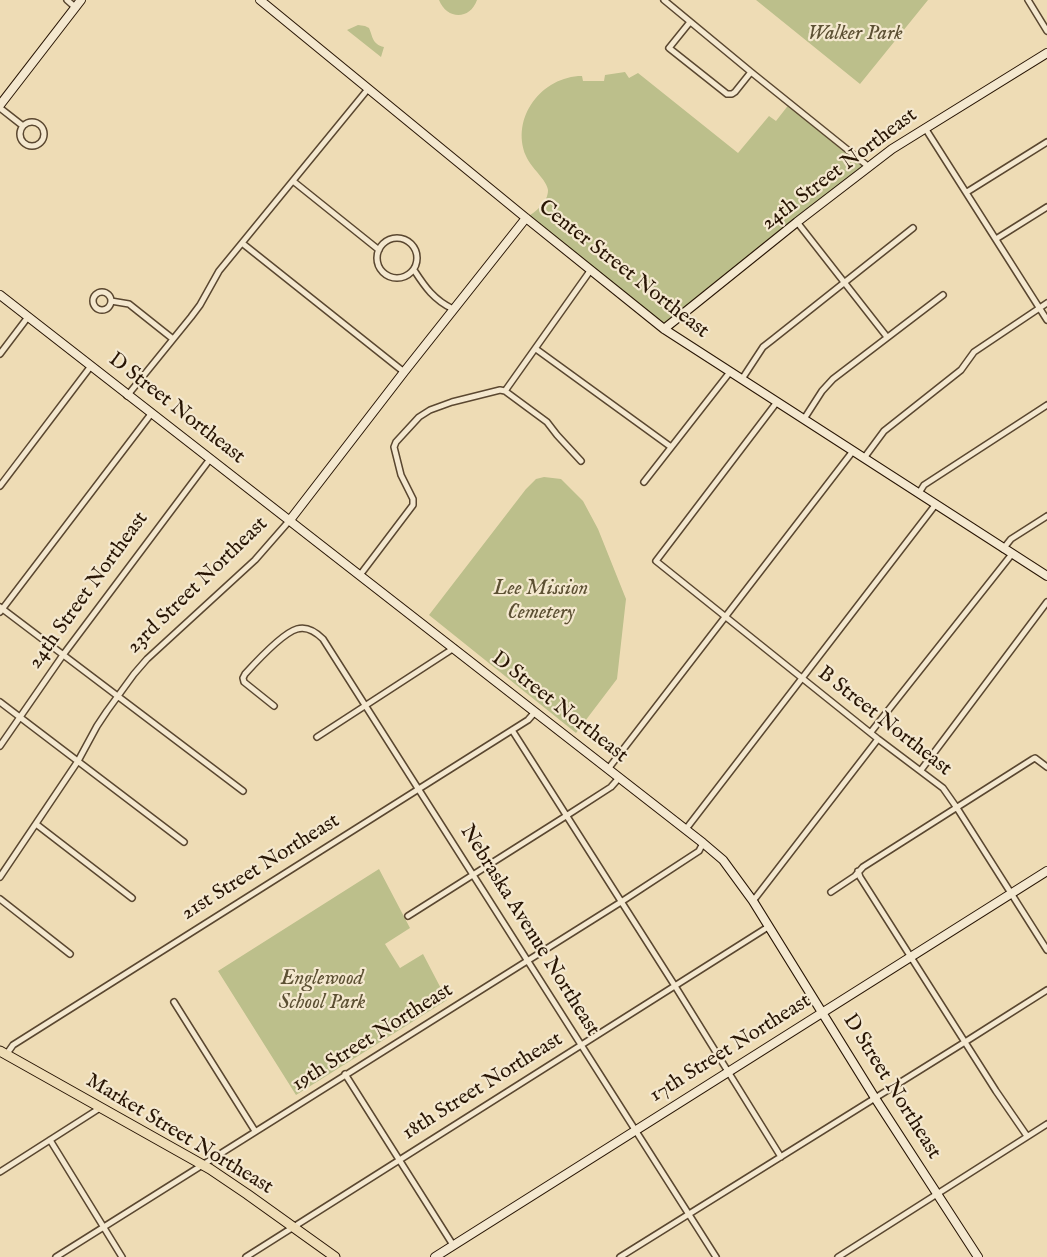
<!DOCTYPE html>
<html>
<head>
<meta charset="utf-8">
<style>
	body { margin:0 }
	canvas { display:block; background:#eedcb5 }
</style>
</head>
<body>
<canvas width="1047" height="1257"></canvas>
<script>
const ctx = document.querySelector('canvas').getContext('2d');
ctx.lineJoin = 'round';
function paint(path, color) { ctx.fillStyle = color; ctx.fill(path, 'evenodd'); }
function trace(path, color, width, dash) { ctx.strokeStyle = color; ctx.lineWidth = width; ctx.lineCap = dash ? 'butt' : 'round'; ctx.setLineDash(dash || []); ctx.stroke(path); }
function label(font, color, halo, rows, align = 'center') {
  ctx.font = font + ' "IM FELL English",serif'; ctx.lineWidth = 4.5; ctx.setLineDash([]); ctx.textBaseline = 'middle'; ctx.strokeStyle = halo; ctx.fillStyle = color; for (const [text, x, y, turn = 0] of rows) {
    ctx.save(); ctx.translate(x, y); ctx.rotate((+turn || 0) * Math.PI / 180); ctx.textAlign = isNaN(turn) ? turn : align; if (halo) ctx.strokeText(text, 0, 0); ctx.fillText(text, 0, 0); ctx.restore();
  }
}
const green = new Path2D(`
	M439,0h38c-7,20 -30,20 -38,0z
	M756,0h172l-68,84z
	M358,25l7,1 4,2c4,9 3,16 15,19l-3,10 -34,-27z
	M625,72l4,6 9,-5 100,80 31,-37 7,5 14,-18 79,64 -205,162 -138,-111c9,-6 22,-15 22,-28 -1,-10 -17,-22 -22,-34 -16,-38 16,-80 56,-80l1,5h21l1,-6z
	M544,477l17,2 22,22 15,28 28,70 -9,80 -41,54 -147,-118 97,-126 10,-10z
	M379,869l31,59 -25,16 15,24 23,-14 24,46 -151,95 -78,-124z`);
const street = new Path2D(`
	M67,0l8,7
	M664,0l87,72 118,95
	M1028,0l19,31
	M690,22l-21,26 58,46h5l3,-2 16,-20
	M0,108l23,18
	M20 134a12 12 0 1 1 24 0a12 12 0 1 1-24 0Z
	M925,128l122,192
	M293,181l86,69
	M967,192l80,-50
	M797,222l90,115
	M377 258a20 20 0 1 1 40 0a20 20 0 1 1-40 0Z
	M996,239l51,-32
	M242,243l162,129
	M414,270c11,17 20,30 39,39
	M93 301a9 9 0 1 1 18 0a9 9 0 1 1-18 0Z
	M111,301l18,3 44,35
	M536,349l135,98
	M0,354l28,-37
	M742,379l21,-32 9,-7 141,-112
	M505,391l85,-120
	M505,391l42,31 10,13 24,26
	M127,396l64,-79 9,-12 19,-34 149,-182
	M777,402l-121,159 222,178 65,49 14,20 90,142
	M804,419l18,-28 11,-12 110,-84
	M864,458l20,-27 77,-61 13,-18 73,-49
	M644,482l86,-110
	M0,486l91,-120
	M919,493l5,-8 123,-80
	M1003,549l8,-10 36,-23
	M360,575l53,-70v-6l-12,-24 -7,-28 2,-5 23,-25 11,-7 22,-8 48,-12 5,1
	M0,607l243,184
	M0,612l151,-198
	M0,702l184,140
	M274,706l-30,-24 -1,-4 2,-4c10,-11 38,-41 52,-45 10,-3 19,3 26,10l393,618
	M512,730l163,256 106,171
	M871,732l141,-178
	M317,737l137,-89
	M0,746l63,-91 147,-196
	M608,769l245,-318
	M921,770l126,-168
	M36,824l96,74
	M686,829l250,-325
	M858,871l2,6 136,214 31,45
	M0,877l78,-116 19,-35 10,-15 27,-37 13,-15 108,-99 35,-40
	M831,892l24,-16 8,-9 170,-108 2,-1 12,9
	M0,899l70,55
	M753,901l125,-162
	M408,916l158,-100 45,-29 8,-9
	M174,1002l81,129
	M6,1055l7,-10 515,-325 7,-8
	M345,1074l108,171
	M50,1140l72,117
	M0,1172l100,-64
	M56,1257l565,-355 78,-51 4,-8
	M246,1257l522,-330
	M620,1257l345,-215 82,-52
	M838,1257l209,-133`);
const secondary = new Path2D(`
	M260,0l266,218 138,111 383,247
	M0,105l81,-105
	M0,295l703,548 20,17 30,41 122,197 103,159
	M664,329l133,-107 95,-73 155,-96
	M290,520l114,-148 122,-154
	M435,1257l612,-386`);
const primary = new Path2D(`
	M0,1051l210,118 37,25 88,63`);
const parkNames = [
	["Walker Park",855,35],
	["Lee Mission",541,590],
	["Cemetery",541,614],
	["Englewood",322,980],
	["School Park",322,1004]
];
const streetNames = [
	["24th Street Northeast",840,170,-37],
	["Center Street Northeast",623,270,38],
	["D Street Northeast",176,409,38],
	["23rd Street Northeast",198,586,-44],
	["24th Street Northeast",89,591,-54],
	["D Street Northeast",559,708,38],
	["B Street Northeast",884,722,38],
	["21st Street Northeast",261,868,-32],
	["Nebraska Avenue Northeast",529,931,58],
	["19th Street Northeast",373,1038,-32],
	["17th Street Northeast",731,1049,-32],
	["18th Street Northeast",483,1087,-32],
	["D Street Northeast",891,1087,58],
	["Market Street Northeast",179,1135,31]
];
paint(green, '#bcbf8b');
trace(street, '#5a4730', 8);
trace(secondary, '#281504', 10);
trace(primary, '#281504', 11);
trace(street, '#f4e8cf', 5);
trace(secondary, '#f4e8cf', 8);
trace(primary, '#eedcb5', 9);
label('italic 21px', '#5c5033', '#f4e8cf', parkNames);
label('21px', '#281504', '#f4e8cf', streetNames);
</script>
</body>
</html>
